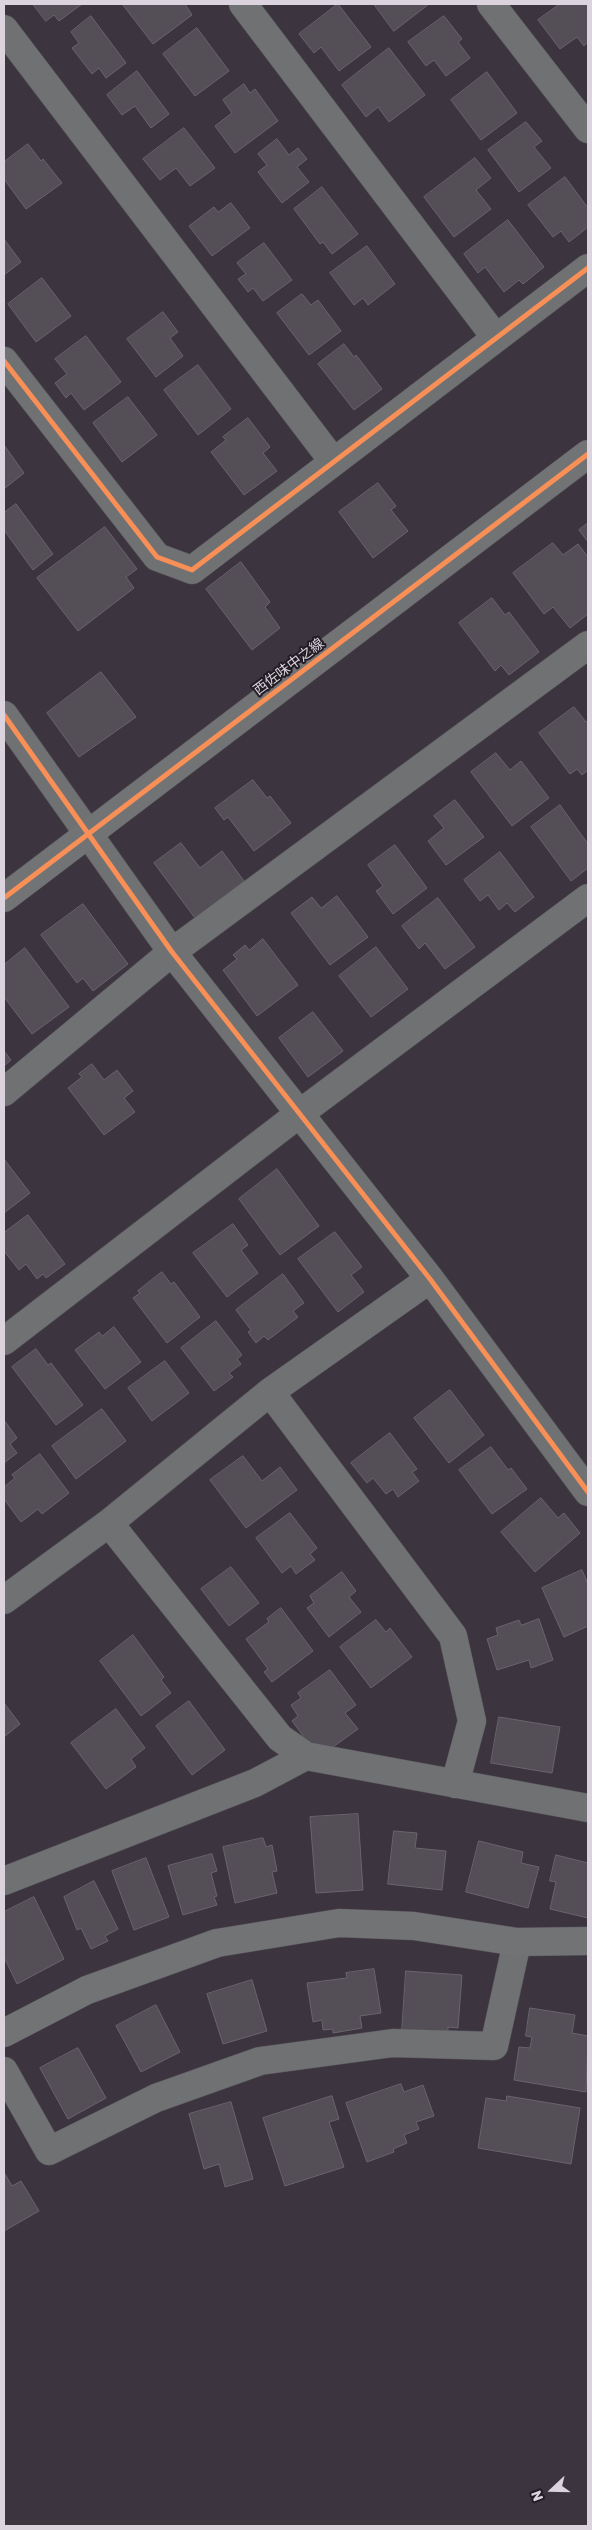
<!DOCTYPE html>
<html>
<head>
<meta charset="utf-8">
<style>
	body { margin:0 }
	#map { position:relative; width:592px; height:2530px; overflow:hidden; background:#3c353f; font-family:Rubik,sans-serif }
	canvas { display:block }
	.frame { position:absolute; inset:0; border:5px solid #dbd3de; pointer-events:none }
	.north { position:absolute; left:527px; top:2465px; width:50px; height:50px; -webkit-text-stroke:4px #221c24; paint-order:stroke; rotate:249deg; font-size:14px; font-weight:700; line-height:20px; text-align:center; color:#dbd3de }
	.north::after { content:''; display:block; margin:auto; width:18px; height:22px; background:#dbd3de; clip-path:polygon(50% 0,100% 100%,50% 72%,0 100%) }
</style>
</head>
<body>
<div id="map">
<canvas width="592" height="2530"></canvas>
<div class="frame"></div>
<div class="north">N</div>
</div>
<script>
const ctx = document.querySelector('canvas').getContext('2d');
ctx.lineJoin = 'round';
function paint(path, color) { ctx.fillStyle = color; ctx.fill(path, 'evenodd'); }
function trace(path, color, width, dash) { ctx.strokeStyle = color; ctx.lineWidth = width; ctx.lineCap = dash ? 'butt' : 'round'; ctx.setLineDash(dash || []); ctx.stroke(path); }
function label(font, color, halo, rows, align = 'center') {
  ctx.font = font + ' Rubik,"Noto Sans JP",sans-serif'; ctx.lineWidth = 4; ctx.setLineDash([]); ctx.textBaseline = 'middle'; ctx.strokeStyle = halo; ctx.fillStyle = color; for (const [text, x, y, turn = 0] of rows) {
    ctx.save(); ctx.translate(x, y); ctx.rotate((+turn || 0) * Math.PI / 180); ctx.textAlign = isNaN(turn) ? turn : align; if (halo) ctx.strokeText(text, 0, 0); ctx.fillText(text, 0, 0); ctx.restore();
  }
}
const building = new Path2D(`
	M33,4h49l-23,17 -5,-6 -8,6z
	M125,4h60l7,11 -39,29 -30,-39z
	M338,4l33,43 -32,24 -18,-24 -7,6 -15,-19z
	M374,4h55l-35,27z
	M560,4h28v38l-4,4 -7,-9 -17,12 -22,-29z
	M91,16l35,47 -20,15 -7,-10 -7,6 -20,-26 7,-5 -8,-11z
	M444,16l18,23 -4,3 12,16 -24,18 -12,-16 -8,6 -18,-24z
	M197,28l32,43 -34,25 -32,-42z
	M389,48l36,47 -36,27 -11,-15 -12,10 -24,-32z
	M137,71l32,43 -18,14 -16,-22 -13,9 -15,-20z
	M487,72l30,41 -36,27 -30,-40z
	M244,84l6,9 5,-4 23,32 -43,32 -20,-27 17,-13 -9,-13z
	M526,122l16,19 -8,6 17,21 -32,24 -31,-42z
	M184,128l31,40 -25,18 -14,-18 -16,12 -17,-21z
	M277,139l12,16 9,-7 9,11 -10,8 12,15 -27,21 -24,-31 9,-7 -9,-11z
	M28,144l13,17 2,-2 19,24 -36,26 -22,-30v-17z
	M475,158l16,20 -15,12 15,19 -37,28 -30,-40z
	M565,177l23,31v19l-19,15 -8,-11 -8,6 -25,-32z
	M322,187l36,47 -26,20 -9,-12 -3,2 -26,-35z
	M231,203l19,25 -38,28 -23,-30 25,-19 4,5z
	M508,220l36,47 -21,17 -4,-4 -15,12 -19,-25 -7,6 -14,-19z
	M4,239l17,23 -17,13z
	M264,243l28,37 -29,21 -10,-13 -5,4 -10,-13 8,-5 -9,-11z
	M367,246l28,38 -27,21 -5,-7 -9,7 -24,-32z
	M42,278l29,38 -35,26 -28,-38z
	M302,294l9,11 7,-5 23,31 -32,24 -32,-42z
	M163,312l15,20 -8,6 13,18 -27,21 -29,-38z
	M86,336l35,46 -37,28 -13,-17 -5,5 -11,-15 12,-9 -12,-15z
	M344,344l10,13 2,-2 26,34 -28,21 -36,-46z
	M198,365l33,44 -33,26 -34,-45z
	M128,397l29,38 -35,27 -29,-39z
	M248,418l22,29 -7,6 14,18 -33,24 -33,-43 15,-12 -3,-3z
	M4,445l20,28 -20,16z
	M378,483l18,23 -5,4 17,21 -35,27 -34,-46z
	M16,504l37,50 -20,16 -29,-40v-17z
	M588,523v19l-9,-12z
	M105,527l32,42 -11,8 8,11 -56,43 -41,-53z
	M553,543l10,12 15,-11 10,13v57l-18,14 -17,-21 -9,7 -31,-41z
	M241,562l29,40 -5,5 15,21 -28,22 -46,-61z
	M492,598l13,17 4,-3 30,40 -30,23 -8,-10 -6,6 -36,-48z
	M101,672l35,45 -57,40 -32,-44z
	M574,707l12,15 2,-2v50l-6,5 -5,-6 -7,5 -31,-41z
	M496,753l14,17 11,-9 28,37 -37,28 -41,-54z
	M253,780l14,18 3,-2 21,27 -37,28 -26,-34 -4,3 -9,-12z
	M455,800l29,37 -38,28 -18,-24 16,-13 -10,-12z
	M560,805l28,39v24l-17,13 -40,-54z
	M181,843l19,25 22,-17 22,30 -49,37 -41,-55z
	M395,845l32,43 -34,26 -17,-23 7,-5 -15,-21z
	M500,852l34,45 -19,15 -8,-9 -8,7 -11,-15 -8,6 -16,-21z
	M337,896l31,41 -38,28 -39,-52 21,-16 9,11z
	M438,898l37,49 -30,22 -20,-26 -6,6 -17,-23z
	M83,904l45,60 -35,27 -10,-13 -6,5 -36,-48z
	M263,939l35,46 -41,31 -34,-46 14,-11 -4,-4 12,-10 4,5z
	M376,947l32,42 -37,28 -32,-41z
	M25,948l44,59 -37,27 -28,-37v-32z
	M313,1012l30,39 -35,26 -29,-39z
	M4,1051l7,9 -7,6z
	M92,1064l12,16 13,-10 16,21 -9,7 11,14 -31,23 -36,-47 14,-11 -3,-3z
	M4,1159l26,34 -26,20z
	M277,1169l42,57 -39,29 -41,-56z
	M28,1215l37,49 -19,14 -3,-4 -6,5 -11,-15 -7,6 -15,-19v-18z
	M233,1224l15,21 -7,5 17,23 -31,24 -34,-44z
	M335,1232l27,35 -11,8 13,17 -26,20 -40,-53z
	M162,1272l9,12 3,-2 26,35 -33,26 -34,-45 7,-5 -2,-2z
	M283,1274l21,29 -11,8 5,6 -30,23 -4,-4 -8,7 -8,-11 3,-2 -15,-20z
	M216,1321l26,34 -5,4 4,5 -12,9 4,4 -19,14 -33,-43z
	M114,1327l27,35 -36,27 -30,-39 24,-18 3,4z
	M36,1349l12,16 3,-2 32,42 -27,20 -44,-58z
	M165,1361l24,32 -37,28 -24,-33z
	M450,1390l34,45 -35,28 -35,-45z
	M102,1409l24,32 -50,38 -24,-33z
	M4,1420l13,18 -7,6 7,9 -13,10z
	M390,1433l27,36 -5,3 7,9 -21,16 -5,-8 -7,5 -13,-16 -6,5 -16,-20z
	M491,1447l17,23 3,-2 16,21 -35,25 -33,-44z
	M40,1454l29,39 -27,21 -4,-5 -17,13 -17,-23v-12l11,-9 -3,-3z
	M243,1456l19,25 18,-14 17,23 -51,38 -36,-48z
	M541,1498l17,20 6,-5 16,20 -45,39 -34,-40z
	M290,1513l27,35 -7,6 5,6 -19,14 -5,-8 -9,7 -26,-35z
	M231,1567l28,36 -30,23 -28,-37z
	M582,1570l6,14v42l-24,11 -22,-49z
	M342,1572l14,19 -7,6 12,15 -32,25 -22,-29 7,-5 -4,-7z
	M281,1608l32,43 -41,31 -8,-10 4,-3 -22,-30 23,-17 -2,-3z
	M539,1619l14,41 -22,8 -2,-8 -32,10 -10,-31 11,-4 -2,-7 23,-8 2,5z
	M376,1620l10,12 4,-4 22,29 -41,31 -31,-41z
	M133,1635l31,42 -3,3 10,13 -30,23 -41,-55z
	M330,1670l26,35 -11,8 13,16 -39,28 -27,-36 6,-5 -7,-11 10,-7 -3,-5z
	M189,1701l36,49 -33,25 -36,-49z
	M4,1703l16,21 -16,13z
	M116,1709l29,39 -14,11 5,8 -30,22 -35,-46z
	M499,1717l61,10 -8,46 -61,-10z
	M358,1814l5,76 -47,3 -6,-76z
	M394,1831l23,2 -2,15 31,3 -4,39 -54,-6z
	M263,1838l3,9 6,-2 5,26 -5,1 5,21 -42,10 -12,-56z
	M479,1841l44,11 -2,11 18,4 -11,41 -62,-16z
	M212,1854l5,17 -6,2 6,23 -3,1 3,8 -34,10 -15,-49z
	M556,1855l32,8v55l-38,-9 6,-27 -6,-1z
	M146,1858l23,59 -35,13 -22,-59z
	M94,1881l24,48 -13,7 3,5 -17,8 -10,-21 -4,2 -13,-33z
	M34,1897l30,62 -47,25 -13,-27v-45z
	M374,1969l7,44 -21,3 2,12 -29,5v-4l-10,1 -1,-10 -9,2 -6,-39 40,-5 -1,-5z
	M406,1971l56,4 -4,53 -10,-1v9l-46,-4z
	M252,1980l15,51 -44,13 -16,-50z
	M156,2005l24,47 -39,20 -25,-46z
	M530,2008l45,7 -3,18 16,3 -2,56 -72,-12 5,-33 11,1 2,-11 -6,-1z
	M78,2048l28,50 -38,21 -28,-51z
	M401,2084l3,8 19,-7 11,31 -18,6 3,7 -15,6 3,8 -14,6 1,3 -27,10 -21,-59z
	M332,2096l7,23 -10,3 15,45 -59,19 -22,-68z
	M507,2096l73,12 -9,56 -93,-16 8,-50 20,3z
	M231,2102l22,77 -28,8 -6,-23 -15,5 -15,-55z
	M5,2174l7,12 9,-5 18,30 -35,20z`);
const street = new Path2D(`
	M243,4l253,334
	M491,4l97,125
	M4,29l329,432
	M4,361l153,196 35,13 396,-302
	M4,715l168,237 258,327 158,213
	M4,1092l168,-140 416,-307
	M4,1341l295,-227 289,-216
	M270,1392l183,244 19,85 -17,63
	M109,1523l171,215 26,18 282,52
	M4,1600l105,-77 161,-131 160,-113
	M4,1881l251,-98 51,-27
	M4,2071l45,80 107,-53 104,-37 133,-18 101,3 23,-104`);
const secondary = new Path2D(`
	M4,898l584,-444
	M4,2033l83,-43 130,-47 122,-20 75,3 103,16 71,-1`);
const cycleway = new Path2D(`
	M4,361l153,196 35,13 396,-302
	M4,715l168,237 258,327 158,213
	M4,898l584,-444`);
const streetNames = [
	["西佐味中之線",289,667,-37]
];
paint(building, '#544e56');
trace(building, '#6a646d', 1);
trace(street, '#58525b', 29);
trace(secondary, '#58525b', 29);
trace(street, '#6f7172', 28);
trace(secondary, '#727375', 28);
trace(cycleway, '#f78f57', 5);
label('14px', '#dbd3de', '#221c24', streetNames);
</script>
</body>
</html>
